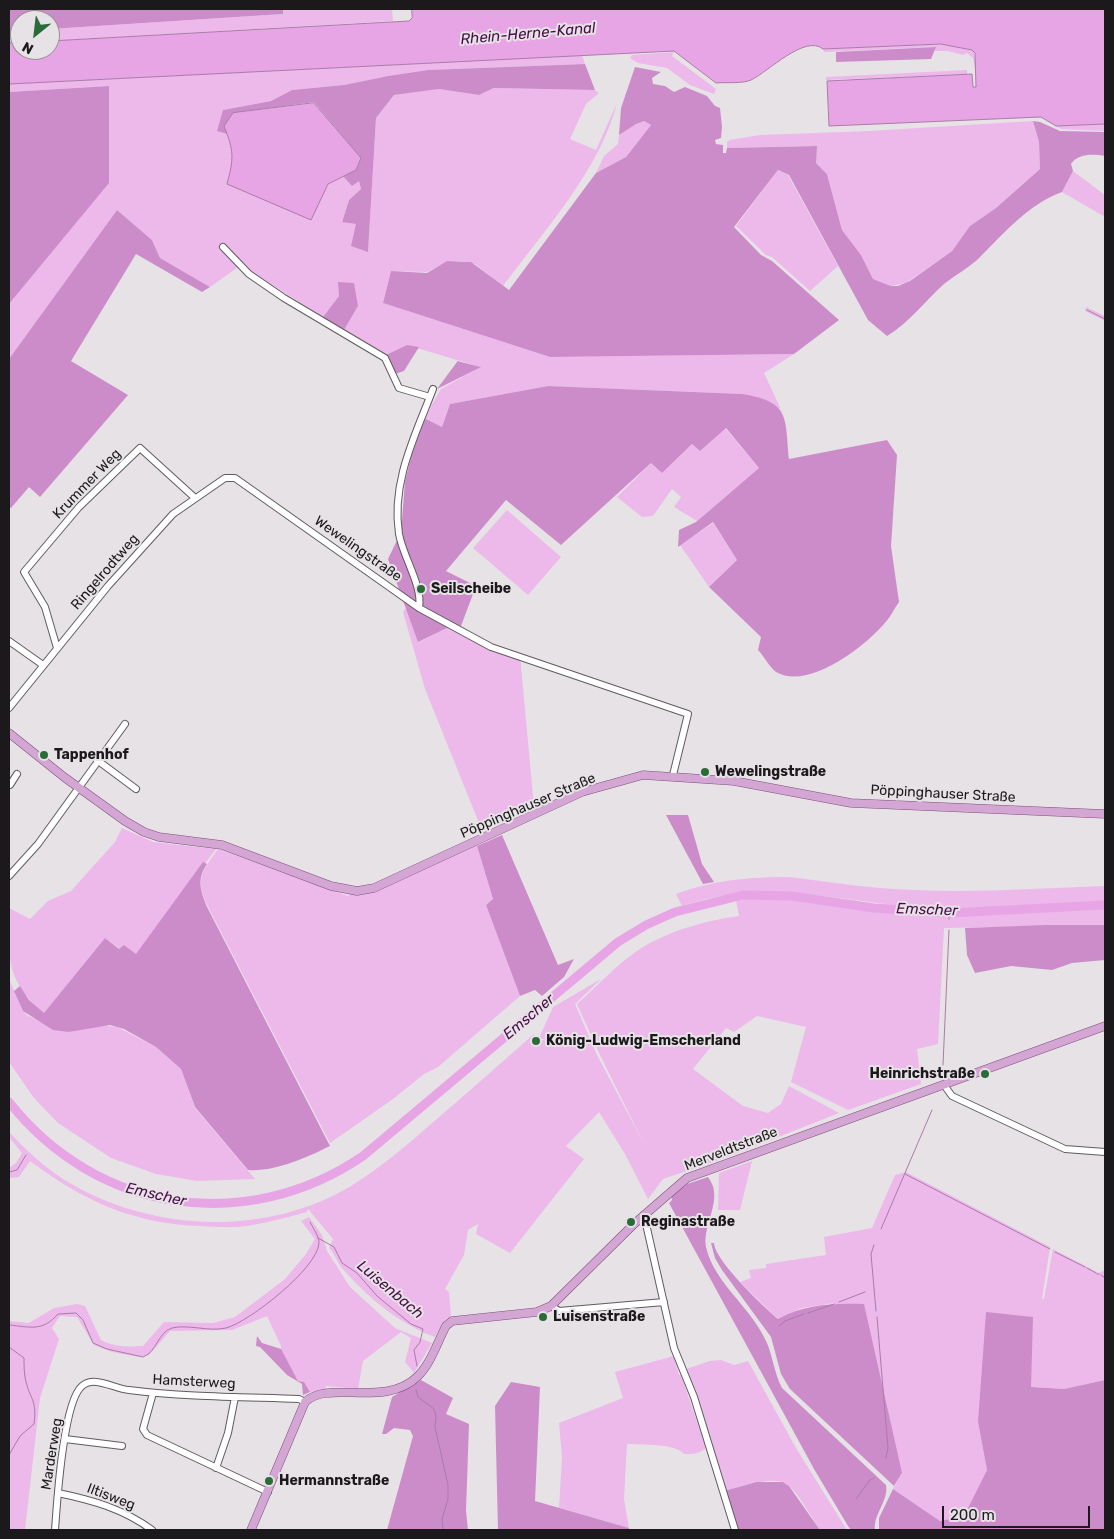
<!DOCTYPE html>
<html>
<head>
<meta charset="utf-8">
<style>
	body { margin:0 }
	#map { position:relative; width:1114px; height:1539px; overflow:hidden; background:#e7e2e6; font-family:Rubik,sans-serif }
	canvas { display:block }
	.frame { position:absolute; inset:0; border:10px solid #1b191b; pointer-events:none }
	.north { position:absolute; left:10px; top:10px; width:50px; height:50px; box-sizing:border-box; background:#e7e2e6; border:1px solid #959295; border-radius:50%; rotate:209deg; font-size:14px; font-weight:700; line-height:20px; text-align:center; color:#1b191b }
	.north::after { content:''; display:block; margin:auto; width:18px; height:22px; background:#296c37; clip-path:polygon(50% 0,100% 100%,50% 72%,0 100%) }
	.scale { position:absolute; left:942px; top:1506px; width:148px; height:22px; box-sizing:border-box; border:2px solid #1b191b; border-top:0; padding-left:6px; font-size:15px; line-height:18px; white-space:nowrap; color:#1b191b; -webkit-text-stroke:4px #e7e2e6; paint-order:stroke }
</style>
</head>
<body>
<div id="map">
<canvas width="1114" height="1539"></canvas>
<div class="frame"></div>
<div class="north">N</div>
<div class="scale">200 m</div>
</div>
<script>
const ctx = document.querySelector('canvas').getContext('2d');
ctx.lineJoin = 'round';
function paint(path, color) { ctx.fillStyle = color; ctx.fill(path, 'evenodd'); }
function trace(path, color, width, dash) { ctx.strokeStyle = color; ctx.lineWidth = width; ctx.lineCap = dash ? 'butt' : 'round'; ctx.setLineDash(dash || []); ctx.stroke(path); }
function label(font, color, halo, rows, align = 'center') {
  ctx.font = font + ' Rubik,sans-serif'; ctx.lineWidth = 4; ctx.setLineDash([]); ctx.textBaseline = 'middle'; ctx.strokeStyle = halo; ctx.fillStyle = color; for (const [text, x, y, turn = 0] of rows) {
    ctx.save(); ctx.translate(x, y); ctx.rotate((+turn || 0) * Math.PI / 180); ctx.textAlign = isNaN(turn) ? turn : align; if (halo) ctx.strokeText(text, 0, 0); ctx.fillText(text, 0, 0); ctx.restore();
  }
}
const green = new Path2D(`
	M283,9h109l1,12 -343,20v-12l233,-15z
	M20,31v11l-11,1v-11z
	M949,44l24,7 4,10 -2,8 -2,-11 -6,-5 -4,2 -15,-4h-13v-4l-111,5 -1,-3z
	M674,52l-2,4 44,33 -2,5 -24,-9 -23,-17 -29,-5 -8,-5 2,-3z
	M582,55l3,9 -157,6 -40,6 -44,9 -52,5 -21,11 -48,9 11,49 76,61 18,-36 15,-8 16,5 2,8 -12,11 -7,21 14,3 12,27 8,-133 18,-23 45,-6 40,6 15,-7 101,2 4,3 -13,11 -16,35 26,11 21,-47c-17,67 -74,129 -114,183l-28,-22 -11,-3h-16l-21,11 -36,-1 -8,32 167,54 244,-3 -30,19 20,43 -3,-7 -39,-15 -194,-8 -98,18 -8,23 -18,-9 17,-29 39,-22 -73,-22 -21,10 -42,-25 14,-24 -19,-10 -16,21 -82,-52 -31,22 -50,-29 -8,-18 -35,-30 -108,149v-55l100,-122v-96l-100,6v-8z
	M967,70v4l-141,6v-3z
	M644,121l7,4 -25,32 -30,16 8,-17 14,-12 1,-9 17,-12z
	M1033,121l6,21 1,27 -44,39 -26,18 -18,25 -46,32 -15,3 -18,-7 -12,-24 -19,-25 -15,-56 -11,-11 -6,-17 -83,2v-6l3,-2 30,-5 109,-4z
	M1105,124v7l-44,-2 -5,-3z
	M778,170l10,5 50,91 -28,25 -38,-34 -6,-2 -30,-29z
	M1073,171l32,24v22l-43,-25z
	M1086,307l19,9v5l-20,-10z
	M725,428l34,40 -62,53 -23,-14 7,-10 -9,-8 -19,27 -11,1 -25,-20 34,-34 11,10 30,-29 8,7z
	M507,510l54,47 -33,38 -55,-47z
	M713,523l24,37 -28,27 -29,-42z
	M406,608l13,34 28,-14 14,-2 26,16 33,13 14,152 -36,18 -17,3 -56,-139 -22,-77z
	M122,828l31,14 63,7 -80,106 -16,-6 -15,-11 -61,76c-40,-37 -35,-55 -35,-106l21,11 18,-18 23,-10 44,-49z
	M473,845l4,1 16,53 -7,6 34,91 -82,71 -14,7 -31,25 -63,44 -122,-236c-13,-28 -7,-34 10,-58l130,47 3,-3h4z
	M789,877c42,5 83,12 125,13 64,3 128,-2 191,-4v15c-58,3 -116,9 -174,7 -63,-2 -127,-21 -190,-15 -20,2 -40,7 -59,13l-6,-12c38,-14 73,-17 113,-17z
	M735,895l12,4 47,1 119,14 39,1 153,-7v17l-161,3 -6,116 -21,5 4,35 -73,26 -57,-28 15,-55 -49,-11 -23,16 -8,-4 -33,41 50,37 25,7 13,-9 8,-18 50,27 -109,43 -67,23 -15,20 -23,-45 -26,-42 -33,34 18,13 -74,94 -34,-19 2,-10 -10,6 -4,25 -19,34 4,3 2,24 -7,5 -9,16c-36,-13 -68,-40 -93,-69 -5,-6 -7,-14 -13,-20l4,-9 -25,-30 -1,3c-20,5 -40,11 -60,14 -15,2 -31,1 -46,0 -68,-2 -117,-25 -171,-65l-11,16 -10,1v-10l7,-5 6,-10 -13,-16v-5c16,17 34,34 54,47 85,53 201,59 288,7 29,-18 55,-40 80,-62 35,-30 69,-60 103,-90l1,5 14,2 -10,-3 14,-31 48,-28 -26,25 22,51 47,89 -44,-89 -23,-51c23,-20 44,-45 71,-60 28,-15 60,-24 91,-28z
	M9,979l14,32 5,5 41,16 29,-7 19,2 39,20 25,22 14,39 60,71 -58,2 -41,-7 -45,-16 -53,-35 -24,-25 -25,-36z
	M752,1161l-12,49h-22l1,-37z
	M906,1172l144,75 -8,52h2l9,-50 46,24 6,-3v110l-41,9 -34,-2 2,-70 -54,105 9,48 -23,46 -24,5 -47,-32 9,-16 -68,-170 -32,5 -24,11 -38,-37 11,-4 -2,-8 17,-2v-4l60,-9 -2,-18 48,-9 23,-53z
	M309,1217l13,18 5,16 23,36 45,41 37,15 -18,30 -9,-11 6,-24 -10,-6 -38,29 -5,28 -32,-3 -1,3 -15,3 -6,-10 -6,-1 -17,-30v-5l-14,-30 -35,14 -62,1 -21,24 -9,2 -28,-5 -18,-7 -17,-28 -17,-1 -8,12 7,11 -19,59 -15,132h-16v-209l20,2 25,-15 23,-4 8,2 16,34c13,7 28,7 42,6l21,-24 49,1 22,-6 50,-38 21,-25 9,-15 -14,-18z
	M674,1356l5,19h2l25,73c-7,6 -13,6 -22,6 -9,-11 -43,-9 -57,-10l-3,55 5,29 -70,-20 3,-51 -3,-34 64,-25 -8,-26z
	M721,1360l13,5 14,-4 48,87 51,82h-27c-8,-12 -23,-40 -35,-47 -14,-7 -46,4 -61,8l-38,-122 24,-8z`);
const forest = new Path2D(`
	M9,9h274v5l-233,15v-9h-30v11l-11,1z
	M936,47l-5,12 -95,3v-10z
	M585,64l10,26 -101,-2 -15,7 -40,-6 -45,6 -18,23 -8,134 -17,-6 5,-22 -14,-2 7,-22 12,-11 -2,-8 -7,5 -9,-10 13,-6 5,-12 -47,-56 -81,11 -8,13 3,8 -11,-3 6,-21 48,-9 21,-11 52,-5 44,-9 40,-6z
	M635,67l26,5 -9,6 1,6 12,2 9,6 11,-5 22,9 8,10 5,2 2,19 -1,11 -6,2 1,4 7,1v8h3l1,-5 90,-2 -1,17 11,11 15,56 19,25 12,24 18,7h7l12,-5 42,-30 18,-25 26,-18 44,-39 -1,-27 -6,-21 7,1 20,9 45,1v24c-11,-2 -27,-3 -34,8l2,7 -11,21c-33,12 -57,40 -81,64 -10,11 -25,18 -37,28 -19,17 -35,39 -57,52l-19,-16 -79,-145 -11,-5 -44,57 27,28 11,6 67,59 -45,34 -244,3 -167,-54 8,-32 36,2 20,-12 24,1 38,28 87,-117 30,-16 25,-32 -7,-4 -8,3 -17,11 2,-27z
	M109,86v97l-100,121v-212z
	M117,210l35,30 8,18 50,29 -8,5 -66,-38 -65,107 57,34 -88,102 -11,-10 -18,21 -2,-1v-148z
	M338,282l16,1 4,23 -14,24 -21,-13 16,-21z
	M407,345l12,2 -15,24 -9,3 -9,-19z
	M457,361l24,6 -44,22 20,-27z
	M548,386l194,8c48,8 43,22 47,65l98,-19 10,15 -6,91 8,56c-5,7 -9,16 -15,22 -20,23 -74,65 -106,49 -7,-3 -14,-17 -20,-23l3,-13 -52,-50 28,-27 -24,-38 -35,25 1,-17 17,-8 63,-54 -33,-40 -26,23 -8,-7 -30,29 -11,-10 -90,82 -55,-45 -60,71 30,15 -15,40 -14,2 -29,14 -30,-83 13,-27 4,-50 9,-39 10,-25 18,9 8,-23z
	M666,815h22l14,49 12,18 -11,2z
	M502,835l56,130 16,-6 -10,18 -22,19 -7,-6 -15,6 -34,-91 7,-6 -16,-53z
	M203,862l4,2c-11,16 -6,27 0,43l123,239c-24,12 -56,26 -82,24l-53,-63 -14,-38 -25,-22 -32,-18 -14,-4 -41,7 -16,-2 -30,-19 -9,-20 6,-5 9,14 15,13 61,-75 14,11 5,-4 12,9z
	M1046,925h59v35l-33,3 -20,7 -41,-4 -36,7 -8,-18 -2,-27z
	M708,1177c17,22 -6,46 -2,70 8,35 43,59 58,90 9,16 9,34 18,51l104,97c3,16 -13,29 -11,45h-24l-3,-4 -34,-57 -145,-266 3,-3 -1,-4 16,-12z
	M711,1243h3c1,18 49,63 64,76 27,-15 56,-16 86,-15l38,169 -8,13 -104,-97 -9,-15 -10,-37 -49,-67 -7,-12z
	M986,1312l47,5 -2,70 33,2 41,-9v150h-226v-12l14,-29 47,32 24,-5 23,-46 -9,-48z
	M257,1336l5,7 19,6 17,32 6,1 6,10 -7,3 -1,-11 -15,-9 -27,-28 -4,-1z
	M421,1380l32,18 -7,16 23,10 -3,87 2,19h-81l26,-94 -3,-6 -16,-2 -8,6h-4l10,-37z
	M511,1382l29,5 -5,114 94,27v2h-131l-3,-124z
	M757,1482h26l6,4 31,44h-84l-12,-39z`);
const water = new Path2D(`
	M412,9h693v115l-49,2 -15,-9 -212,9 -2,-45 145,-7 1,13h3l-1,-34 -3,-3 -31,-6 -118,5c-18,-15 -55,23 -72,31 -9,4 -25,2 -35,3l-42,-32 -665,33v-41l11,-1v8h30v-9l359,-20 3,-3z
	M314,103l47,55 -5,12 -28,14 -17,36 -84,-36c7,-26 7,-33 -3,-58l9,-13z`);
const stream = new Path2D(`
	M1087,310l18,9
	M949,919v-6
	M943,1065l6,-135
	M9,1172l8,-2 9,-15
	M905,1174l145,75
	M881,1229l51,-119
	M318,1238l16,9 8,16 15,10 20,23 34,28 12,5 -3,13 -6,8 3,16
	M874,1245l-3,9 5,57
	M1055,1252l30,15
	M1087,1268l9,5
	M1097,1274h2
	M1101,1275l4,3
	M839,1302l26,-10
	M808,1313l26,-9
	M877,1317l11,131 -2,10
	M9,1325c22,2 33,7 49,-11l18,-1 7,7 10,23 14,6 36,8c14,-5 15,-25 29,-29 17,-4 36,4 54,0 23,-6 92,-60 93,-85 0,-7 -6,-15 -9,-21
	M779,1326l6,-5 19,-7
	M9,1347l15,11c0,8 0,16 2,24 5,19 11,18 8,42l-14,12 -11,19
	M416,1390l2,7 16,12 2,7 -1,11 13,58v14l-6,20 1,11
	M856,1499l14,-19 4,-2`);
const river = new Path2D(`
	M9,1102c88,111 236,134 354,54l255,-214 28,-17 29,-13 68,-17 49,1 82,12 75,5 156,-8`);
const minor = new Path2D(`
	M223,247l26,27 35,24 101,60 14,30 31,9
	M419,608c4,-22 -16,-51 -20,-74 -8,-52 16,-98 34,-145
	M9,641l34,24
	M57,648l-12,-41 -21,-35 55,-65 61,-59 55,50
	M9,708l99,-122 65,-72 52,-36h10l184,130 72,39 197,67 -15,61
	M97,760l39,29
	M9,784l1,1 7,-11
	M9,876l29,-32 87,-120
	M944,1085l8,11 113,53 40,3
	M644,1215l30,133 20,49 41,133
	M551,1306l8,5 105,-9
	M153,1393l-10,36 4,6 121,57
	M65,1439l57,7
	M216,1468l12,-35 7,-36
	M58,1493c34,7 66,16 94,37
	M55,1530c2,-27 8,-128 27,-144 13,-11 32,3 47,4 56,7 113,7 170,9l6,3`);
const major = new Path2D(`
	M9,733l55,44 61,44 19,11 15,5 63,8 109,41 26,5 17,-3 208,-96 61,-17 91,6 117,22 254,11
	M251,1530l54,-128c24,-23 80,7 113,-26 13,-13 19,-33 28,-50l6,-5 85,-9 14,-6 83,-82 53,-46 418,-152`);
const markers = [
	[421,589,5,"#296c37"],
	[44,755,5,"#296c37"],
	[705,772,5,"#296c37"],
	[536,1041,5,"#296c37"],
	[985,1074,5,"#296c37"],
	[631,1222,5,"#296c37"],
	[543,1317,5,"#296c37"],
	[269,1481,5,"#296c37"]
];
const streetNames = [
	["Krummer Weg",87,484,-46],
	["Wewelingstraße",358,549,35],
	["Ringelrodtweg",105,572,-49],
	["Pöppinghauser Straße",943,794,3],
	["Pöppinghauser Straße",528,806,-23],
	["Merveldtstraße",731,1149,-21],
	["Hamsterweg",194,1382,3],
	["Marderweg",52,1454,-81],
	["Iltisweg",111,1497,21]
];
const poiNames = [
	["Seilscheibe",431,589],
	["Tappenhof",54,755],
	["Wewelingstraße",715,772],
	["König-Ludwig-Emscherland",546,1041],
	["Heinrichstraße",975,1074,"right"],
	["Reginastraße",641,1222],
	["Luisenstraße",553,1317],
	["Hermannstraße",279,1481]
];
const waterNames = [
	["Rhein-Herne-Kanal",528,34,-5],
	["Emscher",927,910,2],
	["Emscher",529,1017,-40],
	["Emscher",156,1195,13],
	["Luisenbach",390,1290,40]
];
paint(green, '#ecb9ea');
paint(forest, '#cc8cca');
paint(water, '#e8a5e5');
trace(water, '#aa7ba8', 1);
trace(stream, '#aa7ba8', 1);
trace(river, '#e8a5e5', 9);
trace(minor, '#5f5b5f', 8);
trace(major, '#804e7f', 9);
trace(minor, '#fff', 6);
trace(major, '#d3a6d3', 8);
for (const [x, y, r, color] of markers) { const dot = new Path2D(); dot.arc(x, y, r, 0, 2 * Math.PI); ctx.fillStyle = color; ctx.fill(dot); trace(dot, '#e7e2e6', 2); }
label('14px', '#1b191b', '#e7e2e6', streetNames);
label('bold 14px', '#1b191b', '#e7e2e6', poiNames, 'left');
label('italic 15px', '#460b47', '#e7e2e6', waterNames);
</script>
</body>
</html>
